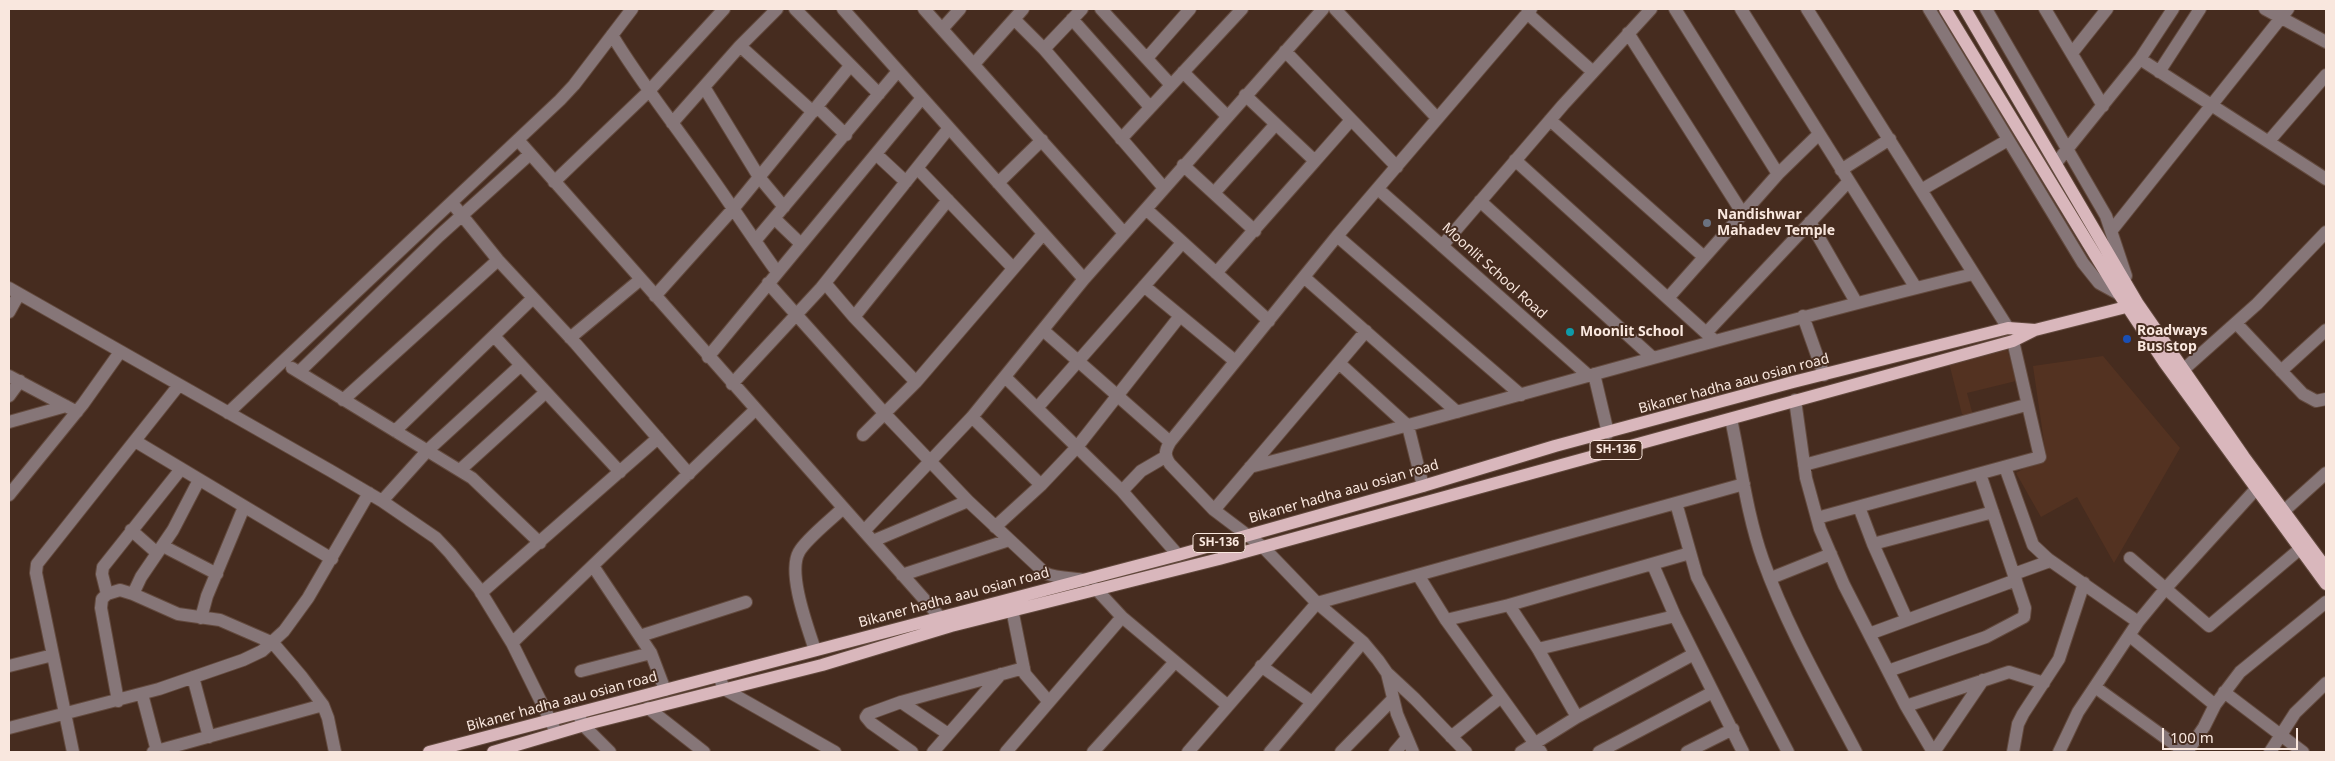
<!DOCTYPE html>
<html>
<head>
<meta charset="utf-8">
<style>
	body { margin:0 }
	#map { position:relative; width:2335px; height:761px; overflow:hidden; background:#462c1f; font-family:"Noto Sans",sans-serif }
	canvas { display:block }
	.frame { position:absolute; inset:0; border:10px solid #f9e7de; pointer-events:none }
	.scale { position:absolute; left:2162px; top:728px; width:136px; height:22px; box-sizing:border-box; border:2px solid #f9e7de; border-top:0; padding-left:6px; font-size:15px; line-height:18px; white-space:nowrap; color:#f9e7de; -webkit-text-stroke:4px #462c1f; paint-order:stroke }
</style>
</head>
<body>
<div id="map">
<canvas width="2335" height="761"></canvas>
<div class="frame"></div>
<div class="scale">100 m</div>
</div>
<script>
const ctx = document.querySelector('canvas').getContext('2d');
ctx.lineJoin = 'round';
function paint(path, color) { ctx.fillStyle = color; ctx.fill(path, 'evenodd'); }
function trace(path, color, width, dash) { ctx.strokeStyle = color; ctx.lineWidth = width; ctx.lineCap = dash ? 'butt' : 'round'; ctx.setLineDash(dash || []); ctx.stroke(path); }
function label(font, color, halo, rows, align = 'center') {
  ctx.font = font + ' "Noto Sans",sans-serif'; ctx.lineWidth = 4; ctx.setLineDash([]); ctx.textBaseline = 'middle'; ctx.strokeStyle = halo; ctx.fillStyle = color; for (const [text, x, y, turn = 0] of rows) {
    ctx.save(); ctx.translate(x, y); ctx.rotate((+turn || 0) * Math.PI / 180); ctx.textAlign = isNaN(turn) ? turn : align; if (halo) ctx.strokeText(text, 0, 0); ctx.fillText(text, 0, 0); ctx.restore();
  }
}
const built = new Path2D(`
	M2007,348l9,33 -49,12 7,26 -12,-5 -13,-51z
	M2103,356l77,92 -66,115 -37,-66 -36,20 -25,-44 30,-17 -13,-90z`);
const minor = new Path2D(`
	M795,9l84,85
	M843,9l241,270
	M924,9l200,224
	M1101,9l70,76
	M1335,9l102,109
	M1675,9l103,165
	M1741,9l175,279
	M1807,9l201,319
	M1929,9l154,254 16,20 20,11
	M1986,9l120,207 20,60
	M2045,9l58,97
	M2265,9l61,33
	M1527,13l66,59
	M1014,19l30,30 120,139
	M1072,19l78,88
	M942,29l18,-20
	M1628,33l115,181
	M612,35c27,45 60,86 90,129 26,36 49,72 75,108
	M740,46l73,66
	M1044,49l38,-40
	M1285,51l112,116
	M2072,53l35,-44
	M1147,58l43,-49
	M2140,59l33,-50
	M974,64l49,-55
	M1183,72l44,44
	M2159,72l41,-63
	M704,87l55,90 25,30
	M817,107l29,28
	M1550,120l154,137
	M672,123l68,-77 37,-37
	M1121,139l121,-130
	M518,140l429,485
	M2269,141l57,-66
	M876,154l30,28
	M1515,160l200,181
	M1315,161l36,-41
	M2056,163l84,-104 186,120
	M1183,165l72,66
	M917,168l96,100
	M1841,170l49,-31
	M554,182l94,-90 76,-83
	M998,183l44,-43
	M1378,189l211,187
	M1921,190l87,-50
	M1214,193l61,-68
	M1480,201l173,157
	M452,203l46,57 78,84 113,130
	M1146,209l123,112
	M775,219l26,25
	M1810,222l46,80
	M2112,230l176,-221
	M1337,236l184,159
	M755,241l143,-170
	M1442,246l121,-141 88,-96
	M1216,273l99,-112 -70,-66
	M1305,278l152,134
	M768,283l118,132 82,86 77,72c10,5 28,5 40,7
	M825,283l29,34 62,65
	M1144,286l91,75
	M9,288l322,183 51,30 54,37 14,15 29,36 33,54 43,87
	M655,296l78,-87 117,-143
	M1668,298l110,-124 41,-40
	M9,312l10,-18
	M1803,316l21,59
	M854,317l94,-117
	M2236,323l67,71 13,7 10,-2
	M1044,331l126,111
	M1706,333l143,-152
	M494,336l126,136
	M570,338l71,-59
	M708,357l214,-259
	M1339,363l69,63 15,60
	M292,368l180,110 68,65
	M2183,370l74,-66 69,-72
	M2281,371l45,-41
	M299,372l140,-136 91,-82
	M1594,374l14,59
	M9,376l68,36
	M1005,377l117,114 56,64
	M732,384l89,-96 128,-160
	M9,396l11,-15
	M343,400l155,-140
	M1795,400l11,78 14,51 24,56 62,121 27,46
	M1037,408l145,-165
	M228,413l332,-313 14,-15 58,-76
	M972,417l69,68
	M1731,419c10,46 16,96 32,141 24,67 60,129 93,192
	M9,422l57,-16
	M395,431l138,-133
	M863,435l53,-53 127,-148
	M135,441l197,118
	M1804,465l222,-60
	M1250,467c242,-62 481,-134 723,-193
	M2005,467l28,78 15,14 90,63
	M460,470l86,-78
	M1122,491l19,-20 24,-14
	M9,495l74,-91 37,-52
	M382,501l46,-51 93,-85
	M1676,503l21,74 91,175
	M1859,507l14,37 34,76
	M1214,510l152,-179
	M2285,510l41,-37
	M1817,518l223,-61 -27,-116
	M995,527l46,-42 36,-38 103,-131
	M131,530l26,23
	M864,531l108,-114 112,-138 239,-270
	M873,541l95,-40
	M1873,544l120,-32
	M163,546l54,28
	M2130,558l79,68 92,-78
	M1653,565l22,51 68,136
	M593,566l58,87 14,37
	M2014,574l36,-13
	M902,575l107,-35
	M1418,575l28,45 95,132
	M1771,578l60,-24
	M1096,589l26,28 105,88
	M481,593l177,-155
	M107,594l-5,-20 1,-7 78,-98
	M133,594l8,-17 32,-47 26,-50
	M1509,605l29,44 39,68
	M1012,609l13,65 24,28
	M201,618l6,-22 37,-89
	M1446,620l63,-15 181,-52
	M1869,634l147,-54
	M640,636l106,-34
	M2130,636l85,69
	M512,643l243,-233
	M1538,649l137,-33
	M815,650c-7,-22 -28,-77 -16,-98 7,-13 33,-33 44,-44
	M9,666l44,-11
	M1261,666l51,36
	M581,671l70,-18
	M1888,671l98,-34 38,-20 1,-9 -45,-134
	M1387,673l28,26 51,53
	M719,676l5,13 111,63
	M193,677l16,60
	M2095,687l90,65
	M2224,692l79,60
	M142,694l15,57
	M118,701l-17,-93 1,-9 5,-5 13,-4 13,4 45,20 42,6 53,23 29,34 21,28 5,13 7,34
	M901,702l47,32
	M1906,706l103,-34 35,11
	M648,708l56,44
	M578,713l5,12 27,27
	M9,728l150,-39 84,-29 19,-9 22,-20 24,-33 61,-105
	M1451,737l50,-40
	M73,752l-37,-179 1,-9 142,-179
	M153,752l170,-47
	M912,752l-41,-29 -5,-6 2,-3 33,-12 123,-34
	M933,752l68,-78
	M1006,752l116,-135
	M1093,752l81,-89
	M1188,752l129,-149 427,-119
	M1270,752l93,-110
	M1341,752l51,-52
	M1395,752l12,-14
	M1413,752l-16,-38 -10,-41 -9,-13 -15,-18 -46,-39 -54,-56 -49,-37 -44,-46c-6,-9 -5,-13 0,-22l167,-206 194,-227
	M1521,752l56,-35 117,-63
	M1599,752l114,-60
	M1687,752l46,-23
	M1934,752l49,-72
	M2013,752l5,-28 5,-10 36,-55 25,-76
	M2059,752l19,-40 60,-90 28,-34 90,-99
	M2187,752l17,-25 11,-22 25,-33 86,-70
	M2270,752l25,-39 31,-30`);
const major = new Path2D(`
	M1945,9l174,285 45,68 162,222
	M1965,9l173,295 106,153 82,111
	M429,752l749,-197 245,-69 132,-40 238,-64 215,-54 27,2
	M493,752l98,-29 231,-58 129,-39 268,-67 794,-218 22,-11 103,-26`);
const markers = [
	[1707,223,5,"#6b7280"],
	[1570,332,5,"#0f9aa8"],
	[2127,339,5,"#1a4fb4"]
];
const shields = [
	[1616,450,52],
	[1219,543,52]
];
const shieldNames = [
	["SH-136",1616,450],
	["SH-136",1219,543]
];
const poiNames = [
	["Nandishwar",1717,215],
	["Mahadev Temple",1717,231],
	["Roadways",2137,331],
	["Bus stop",2137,347],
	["Moonlit School",1580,332]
];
const streetNames = [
	["Moonlit School Road",1494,271,42],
	["Bikaner hadha aau osian road",1734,384,-15],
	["Bikaner hadha aau osian road",1344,492,-16],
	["Bikaner hadha aau osian road",954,598,-15],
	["Bikaner hadha aau osian road",562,702,-15]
];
paint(built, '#533221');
trace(minor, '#634a3e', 14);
trace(major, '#634a3e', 14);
trace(minor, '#867678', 12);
trace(major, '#d9b7bc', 12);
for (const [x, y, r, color] of markers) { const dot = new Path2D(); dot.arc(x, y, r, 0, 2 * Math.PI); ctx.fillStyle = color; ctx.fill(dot); trace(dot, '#462c1f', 2); }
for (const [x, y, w] of shields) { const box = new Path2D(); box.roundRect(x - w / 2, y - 9.5, w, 19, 4); ctx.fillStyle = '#462c1f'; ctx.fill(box); trace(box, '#f9e7de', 1); }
label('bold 12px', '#f9e7de', null, shieldNames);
label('bold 14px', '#f9e7de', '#462c1f', poiNames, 'left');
label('14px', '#f9e7de', '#462c1f', streetNames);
</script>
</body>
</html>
